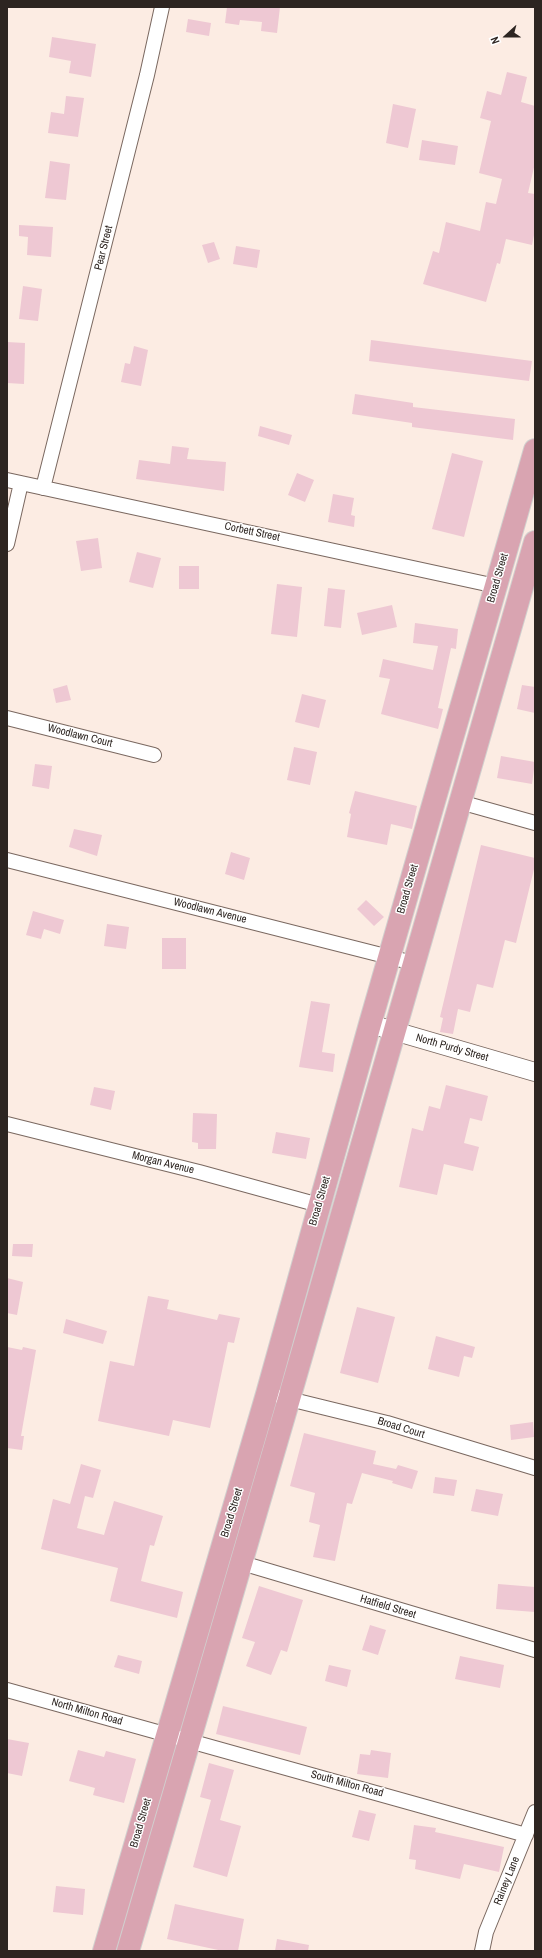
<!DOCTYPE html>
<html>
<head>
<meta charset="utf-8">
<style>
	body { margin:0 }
	#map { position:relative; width:542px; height:1958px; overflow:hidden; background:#fcece3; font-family:"Archivo Narrow",sans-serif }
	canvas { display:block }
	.frame { position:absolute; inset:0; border:8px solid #2d2521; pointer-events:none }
	.north { position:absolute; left:486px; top:16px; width:40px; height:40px; -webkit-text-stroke:3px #fff; paint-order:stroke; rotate:249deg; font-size:11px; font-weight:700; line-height:16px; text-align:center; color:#2d2521 }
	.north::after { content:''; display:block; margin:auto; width:14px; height:18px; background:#2d2521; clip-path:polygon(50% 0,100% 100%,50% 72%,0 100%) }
</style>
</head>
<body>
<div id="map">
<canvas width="542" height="1958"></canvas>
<div class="frame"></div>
<div class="north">N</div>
</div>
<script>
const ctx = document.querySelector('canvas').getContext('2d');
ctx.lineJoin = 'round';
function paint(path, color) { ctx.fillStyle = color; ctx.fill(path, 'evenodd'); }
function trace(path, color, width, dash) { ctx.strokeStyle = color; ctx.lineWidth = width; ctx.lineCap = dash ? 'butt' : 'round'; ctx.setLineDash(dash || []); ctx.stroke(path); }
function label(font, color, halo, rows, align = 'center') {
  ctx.font = font + ' "Archivo Narrow",sans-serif'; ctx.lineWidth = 3; ctx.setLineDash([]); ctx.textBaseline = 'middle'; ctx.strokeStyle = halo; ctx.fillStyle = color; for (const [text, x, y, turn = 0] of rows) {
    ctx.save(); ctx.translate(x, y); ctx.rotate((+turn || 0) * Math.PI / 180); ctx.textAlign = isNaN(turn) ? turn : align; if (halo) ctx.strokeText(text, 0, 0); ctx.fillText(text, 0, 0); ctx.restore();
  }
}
const building = new Path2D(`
	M227,7h53l-3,26 -16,-2 1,-9 -22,-2 -1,5 -14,-2z
	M188,19l23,4 -2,13 -23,-4z
	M52,37l44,7 -5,33 -22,-4 2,-12 -22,-4z
	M507,72l20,5 -6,25 14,4v57l-7,30 7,1v36l-3,15 -26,-6 -6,25 -3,-1 -11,39 -63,-18 10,-33 6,2 7,-31 34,9 6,-29 10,2 6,-25 -23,-6 12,-52 -11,-3 7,-27 14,4z
	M66,96l18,2 -6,39 -30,-4 3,-21 13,2z
	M393,104l23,5 -8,39 -22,-5z
	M422,140l36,6 -3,19 -36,-5z
	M50,161l20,3 -4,36 -21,-2z
	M19,225l34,2 -2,30 -24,-2 1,-18 -9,-1z
	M214,242l6,17 -12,4 -6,-18z
	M236,246l24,4 -3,18 -24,-4z
	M23,286l19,3 -4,32 -19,-2z
	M371,340l161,21 -3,20 -160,-20z
	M7,342l18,1 -1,41 -17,-1z
	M134,346l14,4 -7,36 -20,-4 4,-19 5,1z
	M355,394l58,9v4l102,12 -2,21 -101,-13v-4l-60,-9z
	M260,426l32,9 -3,10 -31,-9z
	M172,446l17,2 -2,11 39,3 -2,29 -88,-12 3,-19 31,4z
	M452,453l31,8 -19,76 -32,-8z
	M297,473l17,7 -9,22 -17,-7z
	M333,494l21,4 -3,17 4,1 -1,11 -26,-5z
	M98,538l4,30 -21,3 -5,-30z
	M137,552l24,6 -8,30 -24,-6z
	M179,566h20v23h-20z
	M277,584l25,3 -5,50 -26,-3z
	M328,588l17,2 -4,38 -17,-2z
	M392,605l5,22 -35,8 -5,-22z
	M415,623l43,6 -2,20 -5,-1 -13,60 5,1 -5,20 -57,-15 9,-35 -11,-2 4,-18 50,11 5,-24 -25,-3z
	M67,685l4,15 -15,3 -3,-14z
	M522,685l13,2v26l-18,-4z
	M302,694l24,6 -7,28 -24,-6z
	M294,747l23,5 -7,33 -23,-5z
	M501,756l34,6 -3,22 -35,-6z
	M35,764l17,2 -3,23 -17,-3z
	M355,791l62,15 -5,23 -21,-5 -4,21 -40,-8 4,-23 -2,-1z
	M74,829l28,6 -5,21 -28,-9z
	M481,845l54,13v7l-19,78 -11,-3 -12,48 -16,-4 -7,28 -12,-3 -5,25 -13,-2 3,-14 -3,-1z
	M231,852l19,6 -6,22 -19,-6z
	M366,900l18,17 -10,9 -17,-17z
	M33,911l31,9 -4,14 -16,-5 -3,10 -15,-4z
	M107,924l22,3 -3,22 -22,-3z
	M162,938h24v31h-24z
	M311,1001l19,3 -8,48 13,2 -2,18 -34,-5z
	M446,1085l42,11 -6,25 -12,-3 -6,25 15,4 -6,24 -29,-7 -7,31 -38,-8 13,-59 11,3 6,-25 11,3z
	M94,1087l21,4 -4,19 -21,-5z
	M193,1113l24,1 -1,35h-18v-6l-6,-1z
	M276,1132l34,6 -4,21 -34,-6z
	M13,1244h20l-1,13 -20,-1z
	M7,1278l16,4 -6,33 -10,-2z
	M148,1296l21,4 -2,9 50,11 2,-6 21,4 -6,25 -6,-1 -18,86 -37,-8 -4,16 -71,-15 12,-60 24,5z
	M357,1307l38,10 -17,66 -38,-10z
	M66,1319l41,12 -4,13 -40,-11z
	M436,1336l39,11 -3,11 -8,-2 -5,21 -31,-8z
	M7,1347l15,3 1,-3 13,3 -15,86h3l-2,14 -15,-2z
	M533,1422l1,15 -23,3 -1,-15z
	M304,1433l72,18 -3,13 23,5 2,-4 20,6 -6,18 -20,-6 1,-2 -31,-8 -10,31 -5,-1 -12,58 -22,-4 7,-32 -11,-3 6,-29 -25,-7z
	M81,1464l20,6 -8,28 -8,-2 -8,32 27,7 10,-34 49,15 -9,30 -4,-1 -9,36 42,11 -6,26 -67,-17 8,-33 -77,-19 12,-50 17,5z
	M435,1477l22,3 -3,16 -21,-3z
	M476,1489l27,5 -5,22 -27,-5z
	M498,1584l37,3v25l-39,-3z
	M259,1586l44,14 -16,52 -6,-2 -10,25 -25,-9 9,-24 -13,-4z
	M370,1625l16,5 -8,25 -16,-5z
	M118,1655l24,6 -3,13 -25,-7z
	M460,1656l44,9 -4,23 -45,-9z
	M329,1665l22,5 -4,17 -22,-6z
	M223,1706l84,21 -7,28 -84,-21z
	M7,1739l22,4 -7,33 -15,-3z
	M78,1750l26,7 2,-6 30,8 -12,44 -31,-8 2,-7 -26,-7z
	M371,1750l20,3 -3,25 -31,-4 3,-20 10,1z
	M209,1763l25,7 -14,50 21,6 -14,51 -34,-10 18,-67 -11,-3z
	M359,1810l17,4 -7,27 -17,-4z
	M414,1825l22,3 -1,4 69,15 -5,25 -35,-8 -4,15 -45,-10 1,-9 -7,-1z
	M56,1886l29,3 -2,26 -30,-3z
	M175,1904l69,15 -6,32h-15l-56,-12z
	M277,1939l32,6 -1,6h-33z`);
const minor = new Path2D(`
	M7,480l489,106
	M43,488l104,-413 15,-68
	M7,544l14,-61
	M7,718l147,37
	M460,802l75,21
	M7,860l406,103
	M7,1124l192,48 120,33
	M281,1397l106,26 148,45
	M242,1563l293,87
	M7,1690l519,145
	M482,1951l4,-19 49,-120`);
const tertiary = new Path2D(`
	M370,1024l165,48`);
const primary = new Path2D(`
	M104,1951l163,-557 103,-370 165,-574
	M128,1951l161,-552 246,-857`);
const streetNames = [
	["Pear Street",104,248,-76],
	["Corbett Street",252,532,12],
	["Broad Street",498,578,-74],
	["Woodlawn Court",80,736,14],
	["Broad Street",408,889,-74],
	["Woodlawn Avenue",210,911,14],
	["North Purdy Street",452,1048,16],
	["Morgan Avenue",163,1163,14],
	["Broad Street",320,1201,-74],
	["Broad Court",401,1428,17],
	["Broad Street",232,1513,-73],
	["Hatfield Street",388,1607,17],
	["North Milton Road",87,1712,16],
	["South Milton Road",347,1784,15],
	["Broad Street",141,1823,-74],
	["Rainey Lane",507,1881,-68]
];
paint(building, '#eec8d3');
trace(minor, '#7a6860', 16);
trace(tertiary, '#7a6860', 20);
trace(primary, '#d1cfce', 24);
trace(minor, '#fff', 14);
trace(tertiary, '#fff', 18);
trace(primary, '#d9a4b1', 22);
label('11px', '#2d2521', '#fff', streetNames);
</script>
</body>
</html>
